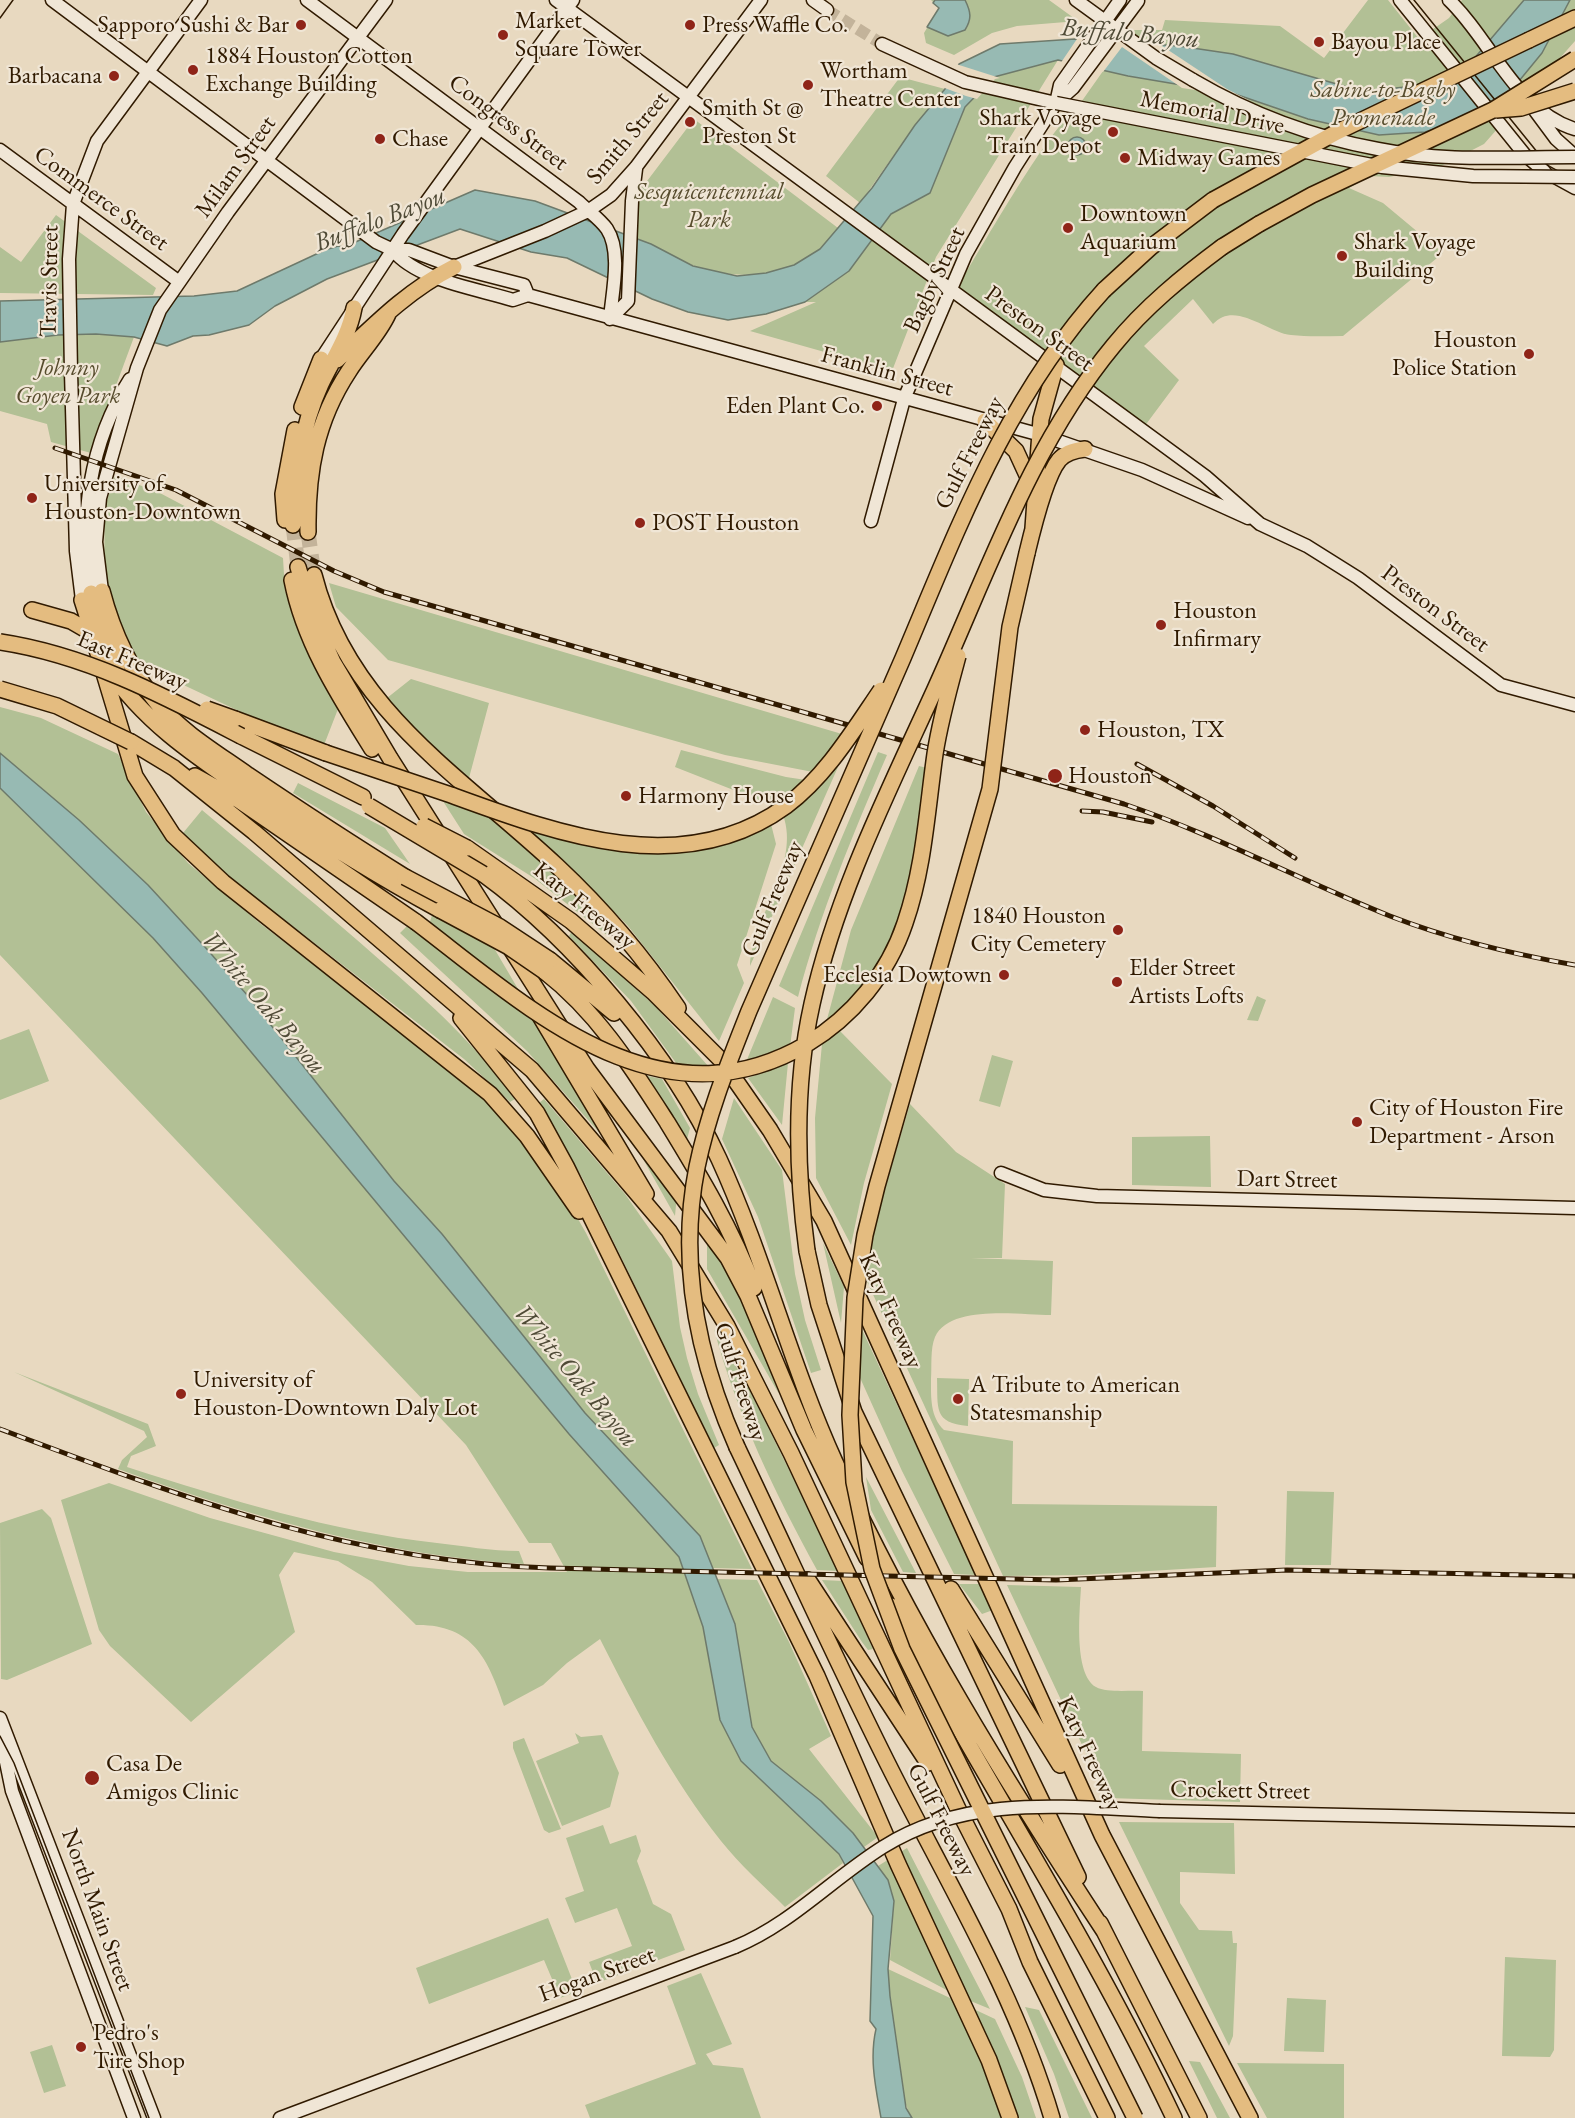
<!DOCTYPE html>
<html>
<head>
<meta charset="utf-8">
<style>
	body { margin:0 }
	canvas { display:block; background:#e8d9c0 }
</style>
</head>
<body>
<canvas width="1575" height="2118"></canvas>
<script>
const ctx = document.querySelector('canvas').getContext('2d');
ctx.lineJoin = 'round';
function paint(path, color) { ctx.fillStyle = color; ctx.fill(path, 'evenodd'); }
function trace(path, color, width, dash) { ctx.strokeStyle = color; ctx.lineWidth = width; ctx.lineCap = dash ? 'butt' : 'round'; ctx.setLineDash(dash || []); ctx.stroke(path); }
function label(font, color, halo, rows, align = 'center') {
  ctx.font = font + ' "EB Garamond",serif'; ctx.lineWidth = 4.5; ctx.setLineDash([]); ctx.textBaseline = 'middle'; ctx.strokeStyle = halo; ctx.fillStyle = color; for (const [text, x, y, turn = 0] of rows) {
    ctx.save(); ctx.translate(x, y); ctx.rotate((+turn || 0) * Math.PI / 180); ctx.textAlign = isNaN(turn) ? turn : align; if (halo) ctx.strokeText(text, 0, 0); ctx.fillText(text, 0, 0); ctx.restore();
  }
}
const green = new Path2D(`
	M931,0h118l29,21 -61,5 -25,7 -38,22 -28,-12 -2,-10 15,-25z
	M1368,0h20l31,39 30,-21 13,-18h113v41l-91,103 -43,22 -52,11 -19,-1 -21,12 34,15 60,50 -100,83c-17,0 -35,1 -52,-1 -25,-3 -56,-35 -78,-11l-20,-25 -49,47 35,34 -35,47 -188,-138c17,-27 97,-168 116,-174l60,-85h30l3,-10 115,6 44,32z
	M1058,60l-122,197 -44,114 -142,-40 66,-29h-11l44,-31 42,-57 39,-21 35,-86 29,-30z
	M900,77l45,12 -30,36 -55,78 -34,-27z
	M694,119l144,109c-5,6 -11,15 -18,21 -34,29 -87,32 -128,16 -20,-8 -39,-20 -59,-27l5,-45z
	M56,215l100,73 -3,7 -153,-2v-46l21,15z
	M96,334l38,3 -43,116 -40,-11 -4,-18 -47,-13v-69l58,-7z
	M115,476l43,16 125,66 2,33 51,108 2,10 -14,36 -81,-32 -104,-49 -15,-27 -11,-30 -9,-40 1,-61z
	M329,583l513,151 -29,38 -88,-17 -337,-95 -52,-53z
	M411,679l78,24 -20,75 -57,-52 -25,-28z
	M0,707l41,11 77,36 28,58 42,51 74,62 196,149 53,53 59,78 16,28 166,336 -40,-1 -13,-32 -114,-123 -143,-179 -48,-53 -146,-185 -43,-49 -126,-127 -79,-67z
	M681,750l105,27 20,3 -32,26 -99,-39z
	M878,752l9,3c-34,79 -67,158 -89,242l-19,-11z
	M834,765l4,2 -88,199c2,-48 51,-102 33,-151z
	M919,766l8,2c-15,105 -15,181 -101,255l25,-93z
	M298,783l87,45 25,36 -117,-71z
	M0,788l153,150 49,55 367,441 110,123 24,70 17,93 21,40 98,94 4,9 -58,44c-21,-21 -45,-42 -64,-66 -49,-62 -85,-131 -121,-202l-33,24 -24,22 -39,21c-16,-48 -32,-82 -88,-81l-44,-43 -34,-21 -44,-9 -15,23 16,57 -104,90 -81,-76 -11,-16 -38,-130 48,-17 101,35 124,34 75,14 59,6h99l-16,-29h-22l-63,-98 -466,-490z
	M441,798l46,17 95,84 31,33 -5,4 -74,-58 -70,-44z
	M202,810c60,51 121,99 179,151 50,43 96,85 134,138l-5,3 -46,-43 -249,-193 -32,-33z
	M771,824l5,20 -39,121 7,18 -25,58 -91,-115 -63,-64 -41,-35c69,17 129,36 200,16 16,-4 32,-13 47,-19z
	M433,912l58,31 30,51 -92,-69z
	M407,926l138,104 75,126 -93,-105 -127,-118z
	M572,931l84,76 53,60h-30l-48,-66 -62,-65z
	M1257,996l9,4 -8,21 -11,-1z
	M773,997l22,11 -5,39 -44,15z
	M29,1029l20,52 -49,19v-60z
	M840,1031l52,53 -28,99 -13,62 -35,-67 -1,-60 7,-74z
	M992,1055l21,6 -13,46 -21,-6z
	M788,1063l-6,62 -34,-47z
	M643,1075l19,4 28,49 -4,15z
	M734,1098l48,72 13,104 10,46 16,50 -10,3 -53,-156 -36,-78z
	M544,1099l81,95 47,67 8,66 7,31 11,36 21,51 -5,3 -131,-269 -44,-76z
	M910,1104l46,48 49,32 -3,74h-31l82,3 -2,54c-31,0 -101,-11 -116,22 -5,12 -3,29 -4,42 0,18 -1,38 13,51l69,11 -1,63 205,2 -1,61 -133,8 -80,1 -139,-301 9,-46z
	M1210,1136l1,51 -79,-2v-48z
	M646,1157l31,37 -2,22 -32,-57z
	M707,1232l27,43 45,119 -72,-125z
	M823,1243l21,44 -3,36z
	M859,1323l117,252 -22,-1 -52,-103 -45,-100z
	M714,1329l34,58 91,184 -22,-1c-42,-77 -80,-155 -103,-241z
	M14,1372l134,52 8,22 -25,10 -4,11c103,33 203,64 310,76 27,3 54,8 82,8l5,13c-139,-8 -276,-48 -406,-95l4,-9 25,-23 -3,-6z
	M937,1378l32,1 -1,47c-35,-3 -30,-18 -31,-48z
	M866,1477l50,96 -13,-1 -32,-62z
	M1287,1491l47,1 -3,73h-46z
	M42,1509l9,9 41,126 -85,36 -6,-1 -1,-156z
	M717,1579l40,1 32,62 42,94 -22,13 69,88 -14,10 -43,-46 -50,-40 -19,-34 -17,-103z
	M822,1580l21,1 30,68 -5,1 -6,-8z
	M959,1584h22l12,26 -11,4z
	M1007,1585l74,2c-1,22 -8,87 15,100 11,6 33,3 47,4l-1,60 99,3 -1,48 -133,-4z
	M575,1733l6,4 21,-2 17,38 -9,34 -48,19 -26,-65 43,-18z
	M524,1738l37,91 -12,4 -5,-3 -31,-82v-6z
	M1119,1822l115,1 1,51 -55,-2v31l19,27 33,1 1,12h4l-4,93 -4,10z
	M603,1825l7,19 26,-9 5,16 -4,10 16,43 18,10 14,36 -88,33 -8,-21 43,-16 -15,-38 -42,15 -10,-25 19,-7 -18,-53z
	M907,1848l83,161 -34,-14 -66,-35 4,-59 -16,-35z
	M548,1918l29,74 -17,6 -16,-38 -115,44 -13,-36z
	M1505,1957l51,3 -2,90 -4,7 -48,-1z
	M888,1969l107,50 27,58 14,41h-124c-18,-31 -21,-111 -24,-149z
	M701,1973l31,71 -26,10 7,11 30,3 18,50h-171l-5,-13 111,-41 -29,-78z
	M1287,1998l39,2 -2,52 -40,-1z
	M1025,2007l14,3 53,108h-23l-15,-44z
	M52,2045l14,41 -22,7 -14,-41z
	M1189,2061l11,1 30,56h-13z
	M1237,2063l107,1v54h-77z`);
const water = new Path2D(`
	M935,0h30c6,12 7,19 0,30l-17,6 -21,-9 12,-19 -6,-5z
	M1524,0h46l-28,53 -32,39 -50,29 -35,11 -46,3 -71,-16 -73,-25 -107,-18 -70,-16 -64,17 -29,30 -35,86 -39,21 -42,57 -44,31 -39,12 -38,6 -40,-8 -36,-13 -85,-41 -36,-6 -71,-23 -133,50 -52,27 -26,19 -40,10 -16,1 -26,10 -33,-9 -38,-3 -38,1 -58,7v-41l194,-5 43,-5 88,-41 13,-4 6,1 131,-57 60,11 116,43 42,22 44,10 29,-3 28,-8 26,-16 52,-61 43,-63 30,-36 14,-25 41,-20 75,-5 104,7 54,8 114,33 28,3 41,-4 56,-25z
	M1068 146a9 9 0 1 1 18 0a9 9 0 1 1-18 0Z
	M0,753l79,67 69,65 57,62 43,49 146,185 48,53 143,179 115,123 35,88 17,103 19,34 50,40 32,32 35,47 6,21 -6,68 2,27 16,112 6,10h-31c-5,-29 -12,-59 -5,-89l-6,-8 3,-105 -34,-62 -98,-93 -21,-41 -17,-93 -24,-70 -110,-123 -367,-441 -49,-55 -153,-150z`);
const pier = new Path2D(`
	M1079,36l77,6 71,47 27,14 -19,-7 -53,-8 -60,-41 -19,25 -43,-8z
	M956,64l44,14 -5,1 -18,20 -11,-3 -24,-9z`);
const secondaryTunnel = new Path2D(`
	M827,10l55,34`);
const highwayTunnel = new Path2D(`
	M293,525l5,42
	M308,532l6,43`);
const secondary = new Path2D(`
	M52,0l324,242 17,8h16l45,17 70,18 4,10
	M307,0l272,202c9,9 21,17 28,27 15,23 5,64 3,90
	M556,0l649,476 55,48 47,22 51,32 143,107 74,20
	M813,0l14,10
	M1076,0l80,58 37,22
	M1400,0l125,155 19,16 31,17
	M1449,0c42,40 67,111 126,129
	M882,44l83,38 91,21
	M1056,103l4,-18 60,-85
	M1533,108l23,31 19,17
	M0,150l178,131
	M393,250c23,30 85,39 120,50l15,-5 513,140 101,35 106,48
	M454,267l91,-36 43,-20 23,-16 25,-28 125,-167
	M610,319l18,-18 4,-100 4,-32
	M321,359l82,-125 170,-234
	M871,521l33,-122 62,-145 49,-87 41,-64 17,-15 65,-87
	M102,591l-6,-49 4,-44 37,-130 23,-58 68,-98 158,-212
	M91,593c-13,-73 -1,-151 39,-214
	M82,600l-6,-49 -5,-179 -2,-113 4,-55 24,-63 104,-141
	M1001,1173l43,17 53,6 478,12
	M0,1718l154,400
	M0,1733l12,58 122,327
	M1160,1811l415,9
	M280,2118l455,-171`);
const highway = new Path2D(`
	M1529,40l46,-22
	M1222,247l37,-23
	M1104,290l47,-43 62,-47
	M337,360c37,-35 71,-70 117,-93
	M302,407l19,-48
	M985,421l31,30 17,37
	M285,520l-2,-26 12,-64
	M293,525c3,-49 7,-96 28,-141 12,-25 28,-48 33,-76
	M1033,528l8,-109 15,-54
	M308,532c-1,-60 8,-111 41,-161 12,-19 30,-37 39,-57
	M1027,553c5,-21 19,-77 32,-93 6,-7 17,-10 26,-11
	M298,567l16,53 19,42 57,96 197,311 141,189 20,38 56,134 63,128
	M314,575c34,134 148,202 243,291 46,43 86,90 121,142
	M292,580c12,62 47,116 80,169
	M102,591c11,42 28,79 56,113 25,29 59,49 90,71 52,35 104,69 157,102
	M91,593l28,83
	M82,600l15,47
	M32,610l39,11 19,11
	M94,640l41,136 38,59 50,47 267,212 37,42 52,75
	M108,668c37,56 92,91 146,128 61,41 122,79 186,114
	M235,719l91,34
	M241,736l122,61
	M131,742l43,26 80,64 278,238 137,161 58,95 64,127 167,356 51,100 21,53 77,156
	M195,776l45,25 176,121
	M467,848l104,73 82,71 69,69 48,69 54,91 278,614 148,283
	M483,874c91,66 189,183 236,285 45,98 71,204 116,303 75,164 170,318 269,469
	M550,960l64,53
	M544,971c53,41 87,95 123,151 33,54 65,107 87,166
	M537,1011l109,183
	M461,1018l76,95 29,53 251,510 81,188 91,196 21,58
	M807,1251l12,54 35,107 224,465
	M737,1447c53,111 103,223 159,333 56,110 121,219 156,338
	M808,1580l120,183
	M951,1589l109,176
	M891,1606c92,172 200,336 283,512
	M1100,1923l99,195`);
const tram = new Path2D(`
	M1414,0l141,174
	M0,18l13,-18
	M0,1736l14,27 135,355`);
const rail = new Path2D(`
	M55,448l121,42 158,81 50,21 740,212c92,31 176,76 266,112 59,23 122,38 185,49
	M1137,764l76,42 82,52
	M1082,811l21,1 49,10
	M0,1429c184,69 351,133 550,139l506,12 231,-10 288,6`);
const secondaryBridge = new Path2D(`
	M1193,80c58,34 119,57 185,69 64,13 132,8 197,8
	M1056,103l326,64 91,9 102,1
	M735,1947c56,-23 97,-68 148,-100 84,-53 182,-40 277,-36`);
const highwayBridge = new Path2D(`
	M1496,110l25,-2 54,-17
	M1213,200l124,-68 192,-92
	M1259,224l53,-29 181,-85 82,-51
	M1027,553l-17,74 -20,162 -113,397 -12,49 -10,63 -5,117 4,67 18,87 30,80 233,469
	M0,642c87,13 164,54 241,94
	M0,689l57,17 74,36
	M207,709l28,10
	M326,753c41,14 83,28 125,42 107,39 232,86 335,11 40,-30 67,-75 95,-116
	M369,806l114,68
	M424,826l43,22
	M405,877l95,50 50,33
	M440,910l69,37 35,24
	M416,922c113,86 242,209 391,122 45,-27 81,-70 98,-121 19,-55 22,-112 30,-169 5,-33 14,-65 23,-98
	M807,1251c-11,-82 -13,-166 5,-247 24,-109 77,-214 123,-315 53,-117 96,-244 179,-344 31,-38 69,-69 108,-98
	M737,1447c-39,-88 -59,-184 -40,-280 11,-54 32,-105 52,-156 51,-118 103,-235 154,-353 55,-130 104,-262 201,-368`);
const markers = [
	[301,25,6,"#8f2418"],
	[690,25,6,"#8f2418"],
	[503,35,6,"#8f2418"],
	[1319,42,6,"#8f2418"],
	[193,70,6,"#8f2418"],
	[114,76,6,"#8f2418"],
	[808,85,6,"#8f2418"],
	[690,122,6,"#8f2418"],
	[1113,132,6,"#8f2418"],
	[380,139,6,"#8f2418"],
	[1125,158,6,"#8f2418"],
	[1068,228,6,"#8f2418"],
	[1342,256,6,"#8f2418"],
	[1529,354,6,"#8f2418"],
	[877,406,6,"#8f2418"],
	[32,498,6,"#8f2418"],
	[640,523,6,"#8f2418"],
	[1161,625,6,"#8f2418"],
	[1085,730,6,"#8f2418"],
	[1055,776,8,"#8f2418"],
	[626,796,6,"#8f2418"],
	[1118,930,6,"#8f2418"],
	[1004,975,6,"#8f2418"],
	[1117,982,6,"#8f2418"],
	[1357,1122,6,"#8f2418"],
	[181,1394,6,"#8f2418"],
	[958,1399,6,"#8f2418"],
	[92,1778,8,"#8f2418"],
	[81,2047,6,"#8f2418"]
];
const poiNames = [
	["Market",515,21],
	["Square Tower",515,49],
	["Sapporo Sushi & Bar",289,25,"right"],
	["Press Waffle Co.",702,25],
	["Bayou Place",1331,42],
	["1884 Houston Cotton",205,56],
	["Exchange Building",205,84],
	["Wortham",820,71],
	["Theatre Center",820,99],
	["Barbacana",102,76,"right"],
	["Smith St @",702,108],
	["Preston St",702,136],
	["Shark Voyage",1101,118,"right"],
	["Train Depot",1101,146,"right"],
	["Chase",392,139],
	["Midway Games",1137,158],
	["Downtown",1080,214],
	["Aquarium",1080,242],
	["Shark Voyage",1354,242],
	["Building",1354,270],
	["Houston",1517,340,"right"],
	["Police Station",1517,368,"right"],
	["Eden Plant Co.",865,406,"right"],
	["University of",44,484],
	["Houston-Downtown",44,512],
	["POST Houston",652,523],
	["Houston",1173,611],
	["Infirmary",1173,639],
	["Houston, TX",1097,730],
	["Houston",1068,776],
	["Harmony House",638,796],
	["1840 Houston",1106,916,"right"],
	["City Cemetery",1106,944,"right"],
	["Elder Street",1129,968],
	["Artists Lofts",1129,996],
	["Ecclesia Dowtown",992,975,"right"],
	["City of Houston Fire",1369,1108],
	["Department - Arson",1369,1136],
	["University of",193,1380],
	["Houston-Downtown Daly Lot",193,1408],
	["A Tribute to American",970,1385],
	["Statesmanship",970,1413],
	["Casa De",106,1764],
	["Amigos Clinic",106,1792],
	["Pedro's",93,2033],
	["Tire Shop",93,2061]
];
const parkNames = [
	["Sabine-to-Bagby",1383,90],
	["Promenade",1383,118],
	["Sesquicentennial",709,192],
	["Park",709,220],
	["Johnny",68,368],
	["Goyen Park",68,396]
];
const streetNames = [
	["Memorial Drive",1212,113,11],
	["Congress Street",508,123,37],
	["Smith Street",628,138,-50],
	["Milam Street",236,167,-54],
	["Commerce Street",101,199,36],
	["Bagby Street",935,280,-65],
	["Travis Street",50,281,-89],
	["Preston Street",1039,329,36],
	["Franklin Street",887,372,15],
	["Gulf Freeway",970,453,-63],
	["Preston Street",1435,609,37],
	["East Freeway",132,661,23],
	["Gulf Freeway",773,899,-67],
	["Katy Freeway",584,906,39],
	["Dart Street",1287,1180,1],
	["Katy Freeway",890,1311,66],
	["Gulf Freeway",740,1382,72],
	["Katy Freeway",1089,1754,65],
	["Crockett Street",1240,1791,1],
	["Gulf Freeway",941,1820,63],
	["North Main Street",97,1910,70],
	["Hogan Street",597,1975,-20]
];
const waterNames = [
	["Buffalo Bayou",1130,34,5],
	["Buffalo Bayou",380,220,-21],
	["White Oak Bayou",263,1003,50],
	["White Oak Bayou",575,1376,50]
];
paint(green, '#b2c095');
paint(water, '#97bab3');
trace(water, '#6e7a6b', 1.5);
paint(pier, '#e8d9c0');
trace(secondaryTunnel, '#c3b39a', 12, [12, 6]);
trace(highwayTunnel, '#c3b39a', 15, [15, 8]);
trace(secondary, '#301a00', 15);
trace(highway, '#301a00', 18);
trace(secondary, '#f0e6d6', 12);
trace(highway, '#e4bc80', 15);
trace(tram, '#301a00', 1.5);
trace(rail, '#301a00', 5);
trace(rail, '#f0e6d6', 3, [9]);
trace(secondaryBridge, '#301a00', 15, []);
trace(highwayBridge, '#301a00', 18, []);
trace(secondaryBridge, '#f0e6d6', 12);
trace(highwayBridge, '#e4bc80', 15);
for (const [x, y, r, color] of markers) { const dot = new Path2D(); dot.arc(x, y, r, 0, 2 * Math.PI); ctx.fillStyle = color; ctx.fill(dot); trace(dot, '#f0e6d6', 2); }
label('24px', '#301a00', '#f0e6d6', poiNames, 'left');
label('italic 24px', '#574c2d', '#f0e6d6', parkNames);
label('24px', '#301a00', '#f0e6d6', streetNames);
label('italic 26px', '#4f4a36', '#f0e6d6', waterNames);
</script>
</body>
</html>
